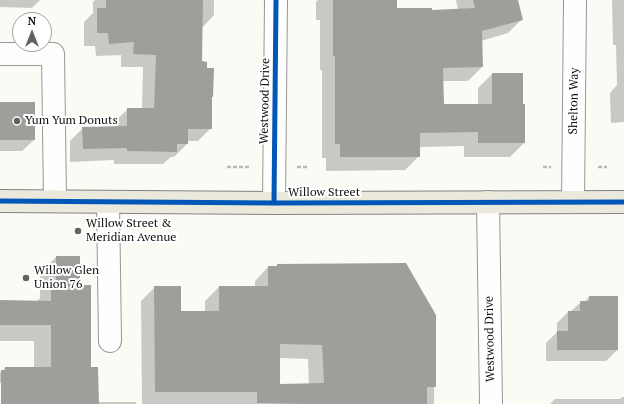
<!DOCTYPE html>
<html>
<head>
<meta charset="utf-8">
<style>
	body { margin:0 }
	#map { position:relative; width:624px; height:404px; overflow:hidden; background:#fbfbf6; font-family:"PT Serif",serif }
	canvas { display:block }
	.north { position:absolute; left:12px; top:12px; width:40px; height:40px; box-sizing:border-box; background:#fff; border:1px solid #9f9f9f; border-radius:50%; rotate:0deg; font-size:11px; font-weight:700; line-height:16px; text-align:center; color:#101010 }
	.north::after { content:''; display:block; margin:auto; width:14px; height:18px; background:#626260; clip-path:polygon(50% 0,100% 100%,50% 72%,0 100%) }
</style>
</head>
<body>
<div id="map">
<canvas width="624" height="404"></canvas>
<div class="north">N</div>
</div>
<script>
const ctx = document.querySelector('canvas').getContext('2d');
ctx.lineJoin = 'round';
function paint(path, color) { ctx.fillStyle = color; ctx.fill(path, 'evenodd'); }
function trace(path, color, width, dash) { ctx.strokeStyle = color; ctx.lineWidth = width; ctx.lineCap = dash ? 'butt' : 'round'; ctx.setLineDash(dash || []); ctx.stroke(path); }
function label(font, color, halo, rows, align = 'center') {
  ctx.font = font + ' "PT Serif",serif'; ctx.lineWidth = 4; ctx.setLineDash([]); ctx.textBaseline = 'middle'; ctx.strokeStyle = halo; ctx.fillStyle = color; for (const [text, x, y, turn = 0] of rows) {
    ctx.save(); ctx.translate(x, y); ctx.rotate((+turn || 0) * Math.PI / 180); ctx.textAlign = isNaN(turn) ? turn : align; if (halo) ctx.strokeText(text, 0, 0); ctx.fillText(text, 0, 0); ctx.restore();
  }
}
const shadow = new Path2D(`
	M0,0h40l-8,8 -32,-1z
	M95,0h119v15l-12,13 -1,34 5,7h7l-1,28 -1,1v30l-13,13h-11v3l-13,13h-3l-8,7h-49v-4l-44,2v-21l13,-13 31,-1v-5l14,-13h14l1,-42h-22v-12l-25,1 -1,-10h-11v-24l9,-9v-11z
	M318,0h78v9l35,2 27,-1 -2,-10h61l5,19 -14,14 -27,8 1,26 -14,14h-26l1,24h35v-17l14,-14h30l2,69 -14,14h-46v-11l-45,1v9l-14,14 -79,1v-13h-4v-88h-2v-50h-4v-18z
	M612,0h12v122l-13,1 -1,-30 7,-8 -1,-40h-3z
	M0,103l34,37 -12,11h-22z
	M56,257l23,29 11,82 8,34h38v2h-134v-21h-2v21v-31l5,-5h29v-27h-34v-40l36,1 4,-4v-25z
	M278,265l157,50 -1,89h-292l-1,-103 14,-14 25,25h25v-11l14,-14h36v-6l13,-14h7zM279,358l29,1 1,25 -30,1z
	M589,297l28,53 -11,11h-60v-18l11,-11v-9l11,-11h2l11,-10h3z
	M622,397h2v7h-74l5,-5h65z`);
const building = new Path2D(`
	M106,0h97l-1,61 5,1v6h7l-1,29h-1v32h-24v15h-11v8l-50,-1v-3l-44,1 -1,-22 45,-1v-18h27l2,-53 -23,-1 1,-12 -25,2 -1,-11h-11v-25h9z
	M333,0h64v8h35v2l43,-2 -2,-8h45l5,20 -41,11 1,36 -40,1 1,36h48v-31h31v31h2v39h-47v-11l-58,1v24h-80v-13h-5v-88h-2z
	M0,102h35v38h-35z
	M56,256h24v29h11v82h7l1,37h-98v-34h4v-3h46v-42h-51v-25l51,1v-16h5z
	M406,263l30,52v72h-9v17h-117l-53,-1v-11h-102l-1,-106h27v25h38v-25h49v-20h9v-2zM280,344l42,1 2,38 -44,1z
	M589,296h29v54h-61v-19h11v-20h12v-10h9z`);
const path = new Path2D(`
	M227,167h23
	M297,167h12
	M543,167h8
	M598,167h9`);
const minor = new Path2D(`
	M0,54h53l2,147
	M108,202l2,139
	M488,202l3,202
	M573,202l2,-202
	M274,203l2,-203`);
const major = new Path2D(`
	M0,201l274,2 350,-1`);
const cycleway = new Path2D(`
	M0,201l274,2 350,-1
	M274,203l2,-203`);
const markers = [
	[17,121,4,"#626260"],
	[78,231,4,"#626260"],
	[26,278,4,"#626260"]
];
const streetNames = [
	["Westwood Drive",265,101,-89],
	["Shelton Way",574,101,-89],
	["Willow Street",324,193],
	["Westwood Drive",490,339,-91]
];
const poiNames = [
	["Yum Yum Donuts",25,121],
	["Willow Street &",86,224],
	["Meridian Avenue",86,238],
	["Willow Glen",34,271],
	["Union 76",34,285]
];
paint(shadow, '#0003');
paint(building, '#9f9e9b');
trace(minor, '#969694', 24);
trace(major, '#838381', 24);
trace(path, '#b9b9b8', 2.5, [4, 2]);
trace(minor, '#fefefe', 22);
trace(major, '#ebe8dc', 22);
trace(cycleway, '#0057b8', 5);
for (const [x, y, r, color] of markers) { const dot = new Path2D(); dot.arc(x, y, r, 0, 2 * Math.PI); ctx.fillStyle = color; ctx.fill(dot); trace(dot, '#fff', 1.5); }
label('12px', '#101010', '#fff', streetNames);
label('12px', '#101010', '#fff', poiNames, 'left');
</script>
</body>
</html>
